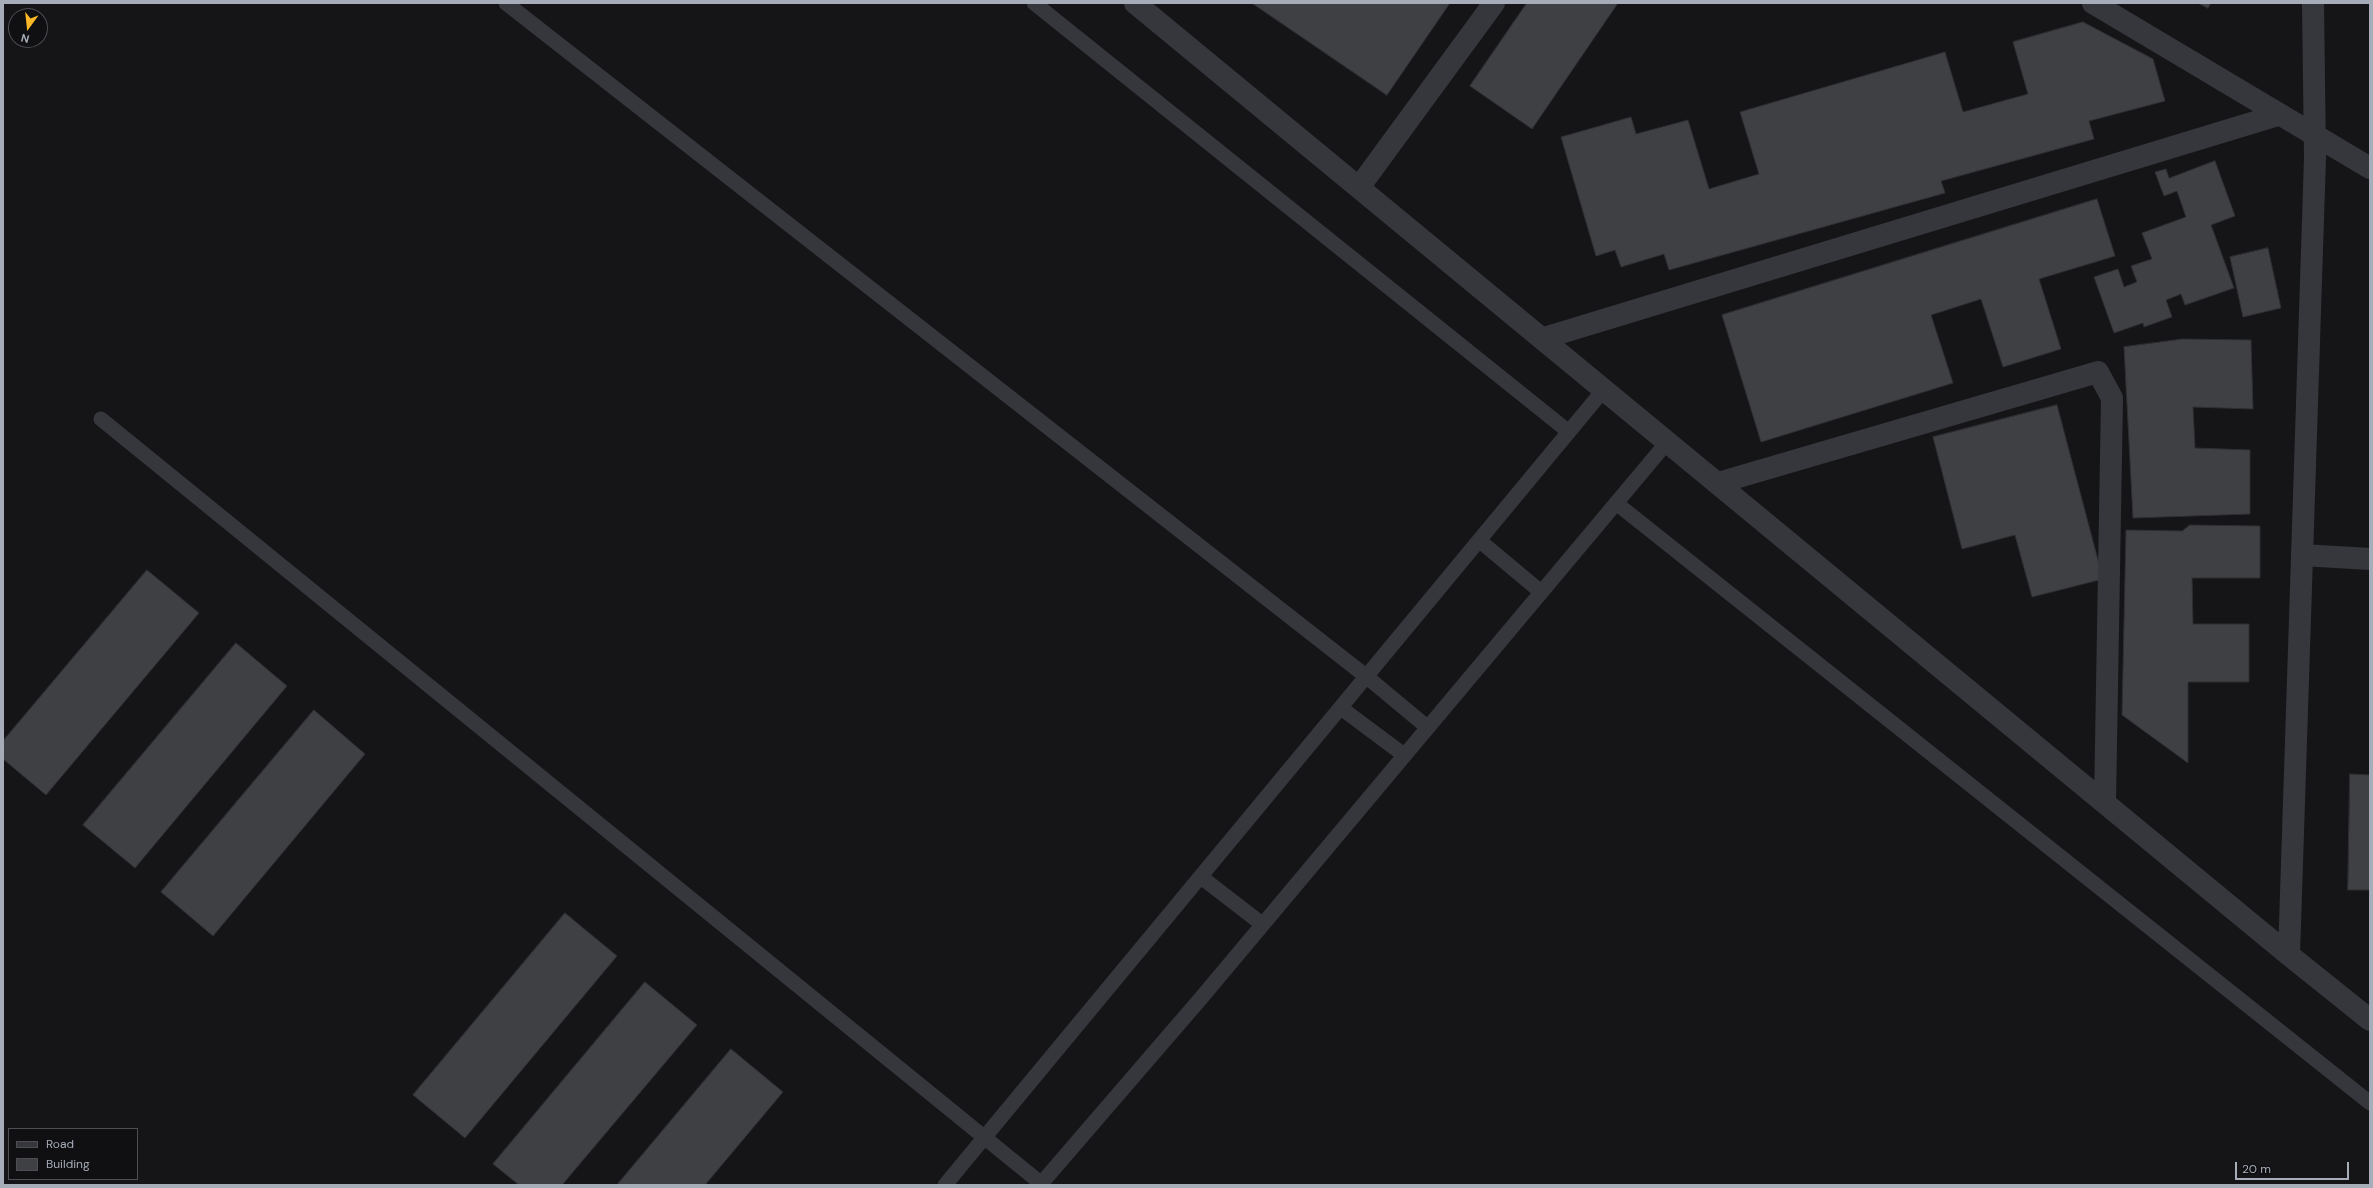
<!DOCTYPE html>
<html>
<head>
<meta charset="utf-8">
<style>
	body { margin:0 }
	#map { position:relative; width:2373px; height:1188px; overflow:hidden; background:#151517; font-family:"DM Sans",sans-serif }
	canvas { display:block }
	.frame { position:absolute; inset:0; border:4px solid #a6acb8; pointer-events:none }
	.legend { position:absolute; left:8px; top:1128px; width:130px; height:52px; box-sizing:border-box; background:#101012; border:1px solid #4c4e54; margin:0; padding:5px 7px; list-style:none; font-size:12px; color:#a6acb8 }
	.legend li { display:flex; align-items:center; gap:8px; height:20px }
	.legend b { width:20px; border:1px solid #4c4e54 }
	.north { position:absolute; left:8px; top:8px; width:40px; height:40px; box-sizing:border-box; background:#101012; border:1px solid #4c4e54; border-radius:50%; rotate:195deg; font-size:11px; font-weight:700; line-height:16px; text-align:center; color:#a6acb8 }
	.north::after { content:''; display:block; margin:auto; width:14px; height:18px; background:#fdb828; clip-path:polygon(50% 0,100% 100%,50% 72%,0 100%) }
	.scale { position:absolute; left:2235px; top:1162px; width:114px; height:18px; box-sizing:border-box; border:2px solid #a6acb8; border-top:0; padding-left:5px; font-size:12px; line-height:14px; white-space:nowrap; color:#a6acb8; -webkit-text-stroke:3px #101012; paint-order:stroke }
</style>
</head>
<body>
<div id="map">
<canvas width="2373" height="1188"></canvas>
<div class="frame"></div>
<ul class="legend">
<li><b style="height:5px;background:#36373d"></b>Road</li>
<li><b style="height:11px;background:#3f4044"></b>Building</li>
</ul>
<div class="north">N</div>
<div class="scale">20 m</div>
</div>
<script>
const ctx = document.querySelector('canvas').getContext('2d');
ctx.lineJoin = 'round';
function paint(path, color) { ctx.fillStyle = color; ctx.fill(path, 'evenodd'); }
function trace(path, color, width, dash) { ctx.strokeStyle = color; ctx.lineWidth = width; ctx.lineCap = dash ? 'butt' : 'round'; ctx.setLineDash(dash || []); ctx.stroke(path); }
const building = new Path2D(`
	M1252,3h198l-63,92z
	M1527,3h91l-86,126 -62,-43z
	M2198,3h13l-3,5z
	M2083,22l70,37 12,42 -76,20 5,18 -153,42 4,12 -276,77 -5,-16 -43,13 -6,-17 -19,6 -35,-119 70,-20 5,17 52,-14 21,69 50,-15 -19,-62 205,-60 18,60 65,-18 -15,-52z
	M2215,161l20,55 -24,9 23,63 -49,17 -4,-11 -15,6 6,17 -28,10 -1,-4 -29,10 -20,-56 24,-8 6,18 13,-5 -6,-16 21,-7 -10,-26 44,-16 -9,-26 -13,5 -9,-24 11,-3 3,9z
	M2097,199l18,57 -76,23 22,70 -58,18 -22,-68 -50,16 22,68 -192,59 -39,-127z
	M2268,248l13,60 -38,9 -13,-60z
	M2183,339l68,1 2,69 -60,-2 2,41 55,2v64l-117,4 -9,-171z
	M2057,405l46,174 -71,18 -17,-62 -53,14 -29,-112z
	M2190,525l70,1v52h-68l1,46h56v58h-61v81l-66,-48 4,-185 56,1z
	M147,570l52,43 -153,182 -43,-36v-18z
	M236,643l51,43 -152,182 -52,-43z
	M314,710l51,44 -152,182 -52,-44z
	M2350,774l20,1v115h-22z
	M565,913l52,43 -152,182 -52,-43z
	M645,982l52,43 -135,160h-43l-26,-21z
	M731,1049l52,43 -78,93h-88z`);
const lane = new Path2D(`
	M506,3l861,674 60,50
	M1034,3l535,429
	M101,419l942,766
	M1616,503l754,600
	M1480,541l61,51
	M1341,708l63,47
	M1201,877l61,47
	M945,1185l661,-798
	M1040,1185l162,-188 467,-557`);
const street = new Path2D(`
	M1135,3c387,315 771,633 1154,952l81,65
	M2093,3l277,165
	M1360,186l134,-183
	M1544,338l734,-223
	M1718,483l380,-111 14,26 -7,404
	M2302,555l68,4
	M2289,955l26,-797 -2,-155`);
paint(building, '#3f4044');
trace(building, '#2f2f33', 1);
trace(lane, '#36373d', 15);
trace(street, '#36373d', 22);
</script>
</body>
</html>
